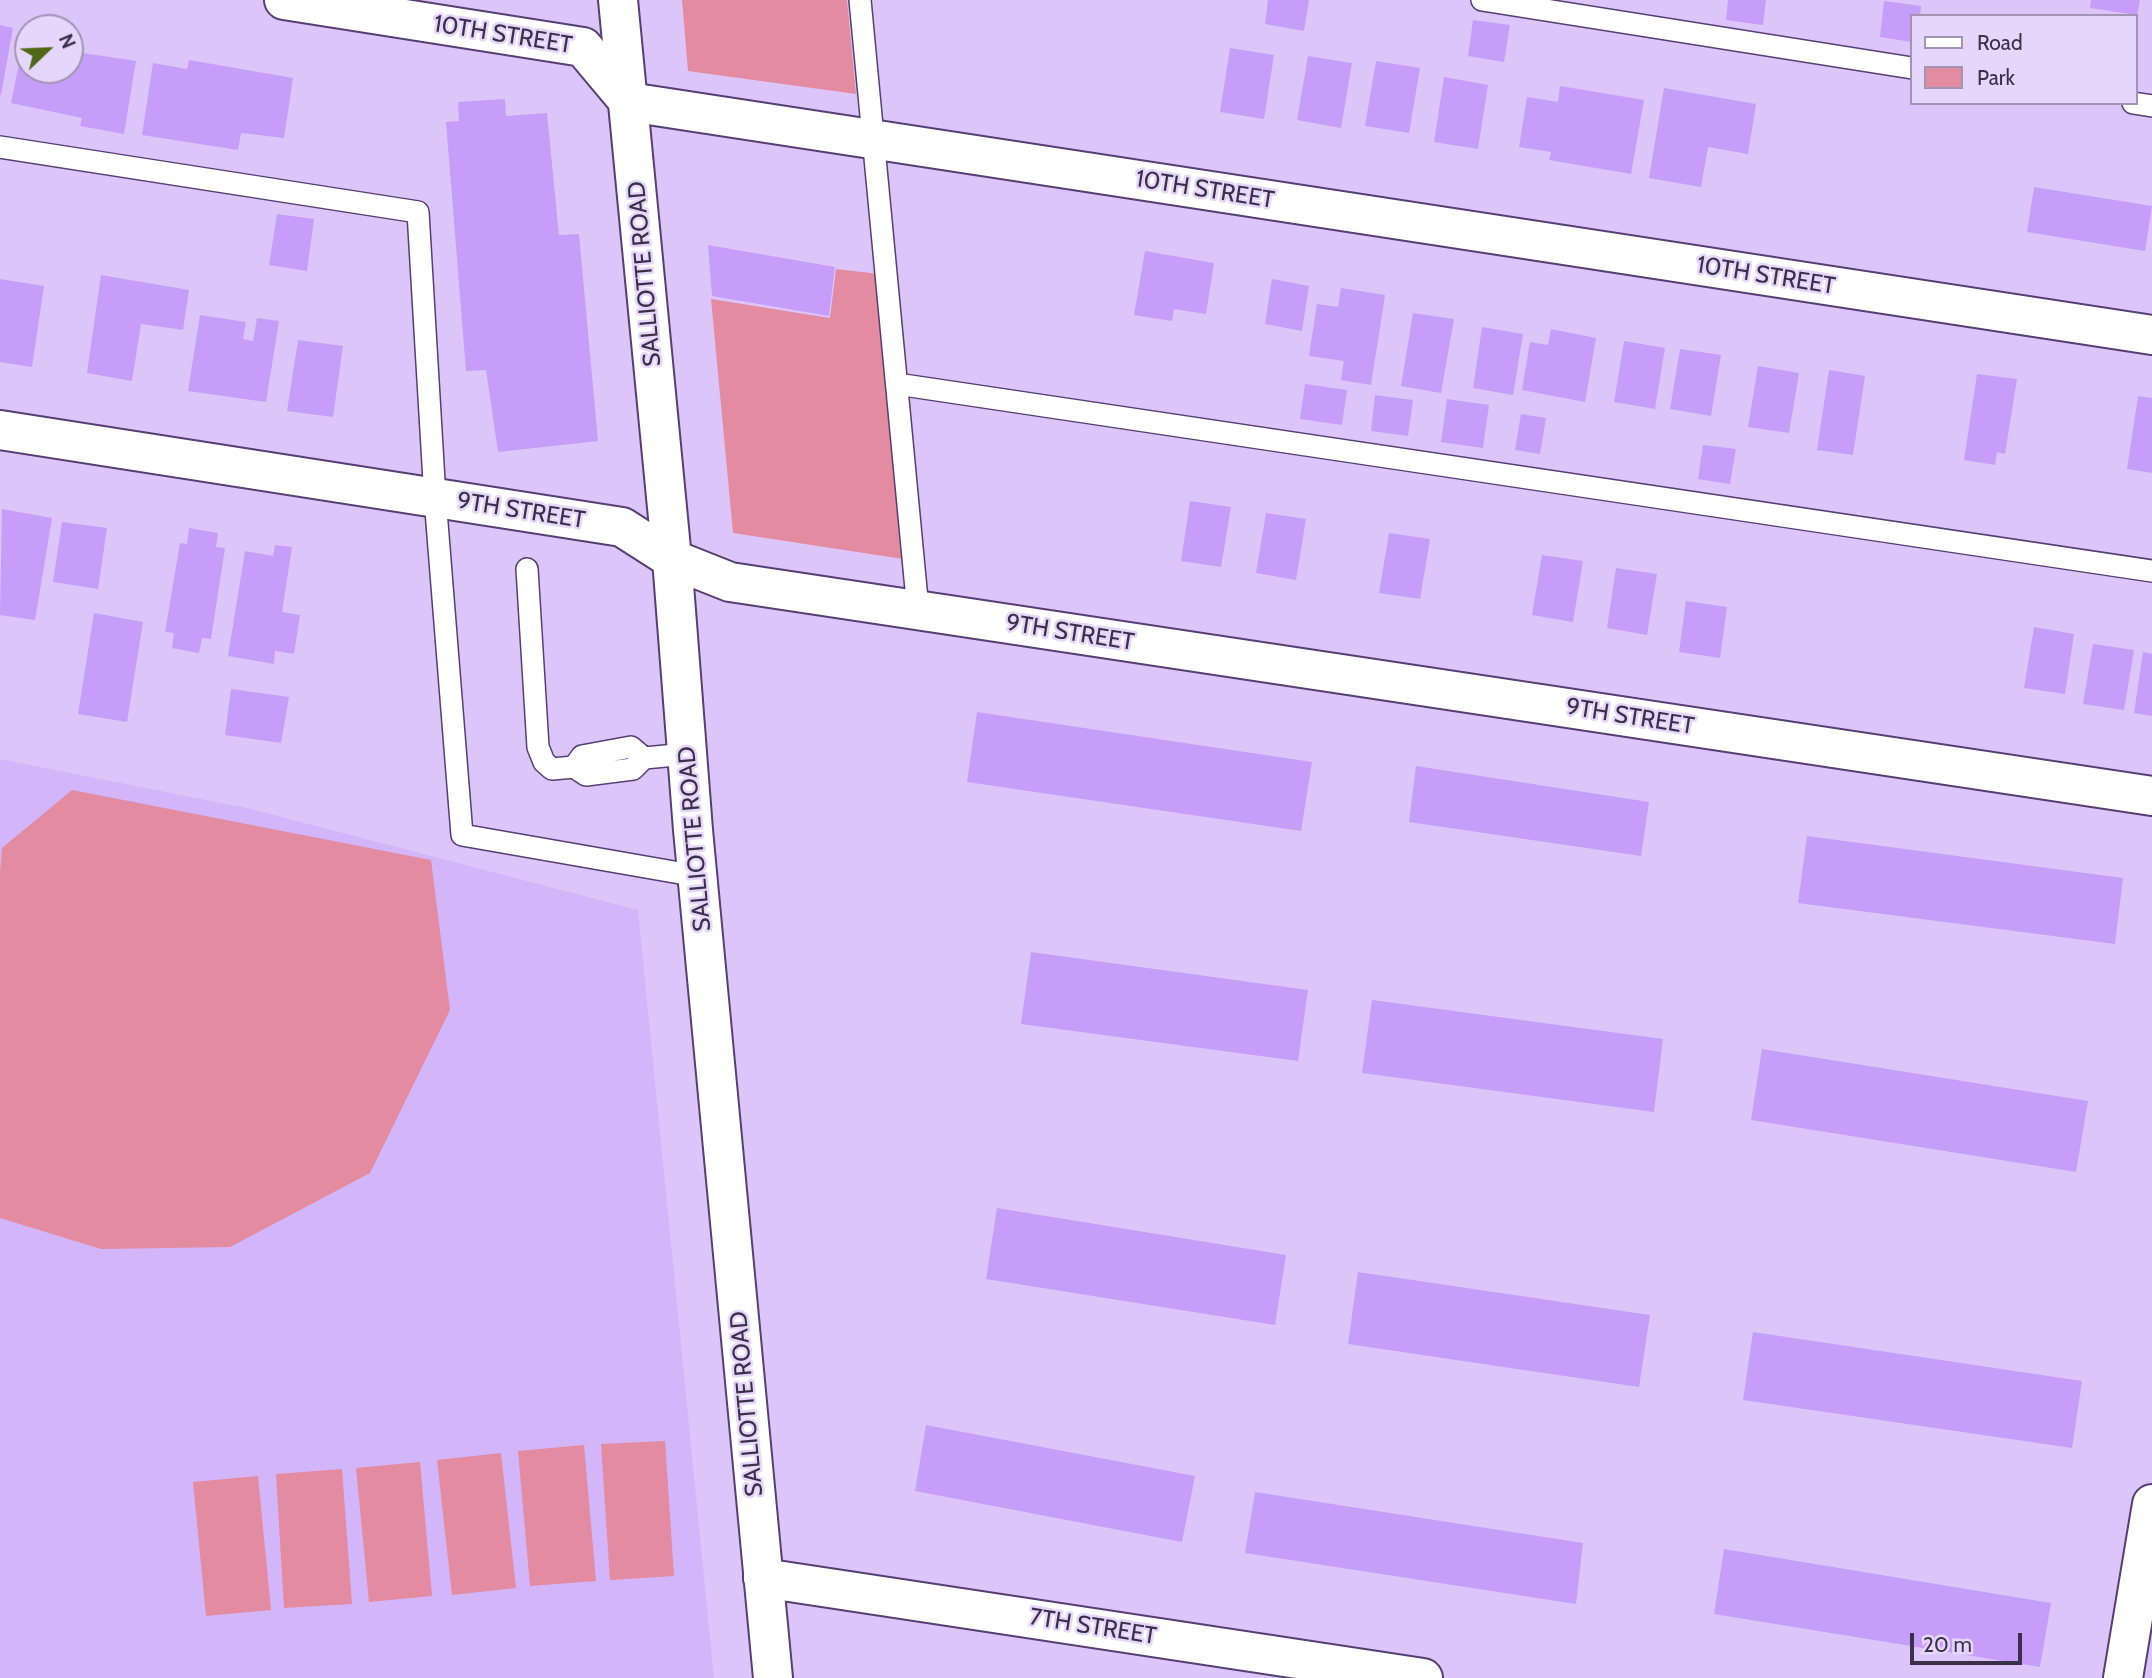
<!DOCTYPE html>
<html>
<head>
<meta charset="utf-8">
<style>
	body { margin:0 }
	#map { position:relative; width:2152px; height:1678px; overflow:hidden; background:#dcc6f9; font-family:Cabin,sans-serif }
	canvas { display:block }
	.legend { position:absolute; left:1910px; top:14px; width:228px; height:91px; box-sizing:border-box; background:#e6d6fc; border:2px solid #a294b4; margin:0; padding:9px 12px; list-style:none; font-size:21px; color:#3b3049 }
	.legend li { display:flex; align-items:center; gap:14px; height:35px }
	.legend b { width:35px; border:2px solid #a294b4 }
	.north { position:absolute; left:14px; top:14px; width:70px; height:70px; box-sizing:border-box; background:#e6d6fc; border:2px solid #a294b4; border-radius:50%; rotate:67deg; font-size:19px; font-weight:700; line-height:28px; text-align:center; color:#3b3049 }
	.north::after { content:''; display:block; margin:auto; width:24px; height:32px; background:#506715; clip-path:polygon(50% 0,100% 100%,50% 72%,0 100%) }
	.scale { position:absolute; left:1910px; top:1633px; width:112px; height:32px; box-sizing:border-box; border:4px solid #3b3049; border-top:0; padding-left:9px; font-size:21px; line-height:24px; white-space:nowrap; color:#3b3049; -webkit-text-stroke:5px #e6d6fc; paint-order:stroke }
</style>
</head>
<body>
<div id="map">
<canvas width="2152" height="1678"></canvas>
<ul class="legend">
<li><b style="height:9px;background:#fff"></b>Road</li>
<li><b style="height:19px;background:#e38ba0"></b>Park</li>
</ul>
<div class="north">N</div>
<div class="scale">20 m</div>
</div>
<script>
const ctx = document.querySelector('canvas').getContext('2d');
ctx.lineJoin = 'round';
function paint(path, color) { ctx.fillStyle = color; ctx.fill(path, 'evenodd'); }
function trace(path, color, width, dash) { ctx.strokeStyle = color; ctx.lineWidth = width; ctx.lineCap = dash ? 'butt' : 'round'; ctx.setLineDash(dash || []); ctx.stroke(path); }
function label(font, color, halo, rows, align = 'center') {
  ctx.font = font + ' Cabin,sans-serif'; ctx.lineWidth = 5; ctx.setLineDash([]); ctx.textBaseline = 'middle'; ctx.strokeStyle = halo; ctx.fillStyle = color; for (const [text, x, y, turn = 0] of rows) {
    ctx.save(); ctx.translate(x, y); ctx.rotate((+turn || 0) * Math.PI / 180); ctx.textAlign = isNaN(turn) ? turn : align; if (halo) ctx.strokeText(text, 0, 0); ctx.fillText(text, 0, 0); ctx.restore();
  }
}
const built = new Path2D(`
	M0,759l251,50 387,101 76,768h-714z`);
const green = new Path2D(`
	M682,0h165l9,94 -168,-23z
	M836,269l44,5 23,285 -170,-26 -22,-234 119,19z
	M72,790l359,70 19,150 -80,163 -140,74 -129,2 -101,-31v-345l2,-25z
	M665,1441l9,135 -64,4 -9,-136z
	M584,1445l12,136 -66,5 -12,-135z
	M501,1453l15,135 -64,7 -15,-135z
	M420,1462l12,134 -63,6 -13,-134z
	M342,1469l10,135 -68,4 -8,-134z
	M258,1476l13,134 -65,6 -13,-134z`);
const building = new Path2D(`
	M1268,0h41l-5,31 -39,-7z
	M1728,0h38l-3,25 -37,-5z
	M2091,0h49l-3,15 -47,-7z
	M1884,1l37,5 -1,10h-8v26l-32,-5z
	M1473,20l37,5 -6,37 -36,-6z
	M0,25l13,3 -12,67h-1z
	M26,30h2v40h42v-19l66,10 -12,73 -44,-8 2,-8 -71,-15z
	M1230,48l44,7 -10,64 -44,-7z
	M1308,56l44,7 -11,65 -44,-8z
	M189,60l104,18 -9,60 -43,-5 -3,17 -96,-15 11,-72 34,6z
	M1376,61l44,7 -11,65 -44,-7z
	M1444,77l44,8 -10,64 -44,-7z
	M1560,86l84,14 -13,74 -82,-14 2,-8 -32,-5 8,-50 31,5z
	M1664,88l92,16 -8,50 -40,-7 -7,40 -52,-9z
	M505,99l1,17 41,-3 12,122 20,-1 19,207 -100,11 -12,-82 -20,1 -20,-249 13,-1 -1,-19z
	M2034,187l118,19 -7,45 -118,-19z
	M277,214l37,5 -7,52 -38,-6z
	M708,245l127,22 -6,49 -117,-20z
	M1145,251l69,12 -8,51 -32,-5 -2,12 -38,-6z
	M101,275l88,15 -6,40 -42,-6 -9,57 -45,-8z
	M0,279l44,7 -12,81 -32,-5z
	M1272,279l37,7 -7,45 -37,-7z
	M1341,288l44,7 -14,90 -30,-5 3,-19 -35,-5 8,-52 21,3z
	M1413,313l41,6 -13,74 -40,-7z
	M200,315l46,7 -3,17 10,2 4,-23 22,3 -13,81 -78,-11z
	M1482,327l41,7 -10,61 -40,-7z
	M1551,329l45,9 -11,64 -63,-12 8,-48 18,3z
	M298,340l45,6 -10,71 -46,-6z
	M1624,341l41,7 -10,61 -41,-7z
	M1680,349l41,6 -10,61 -41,-7z
	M1758,366l41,7 -10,60 -41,-6z
	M1829,370l36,6 -12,79 -36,-5z
	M1977,374l40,5 -12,75 -8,-2 -2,13 -31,-5z
	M1305,384l42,6 -5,35 -42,-6z
	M1375,395l38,5 -5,36 -37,-5z
	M2138,396l14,2v75l-25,-4z
	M1447,399l42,6 -6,43 -42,-6z
	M1521,414l25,4 -6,36 -25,-4z
	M1703,445l33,4 -6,35 -32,-5z
	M1190,501l41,6 -10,60 -40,-6z
	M2,509l50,9 -17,102 -35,-5z
	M1266,513l40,6 -10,61 -40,-7z
	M62,522l45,6 -9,61 -45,-7z
	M189,528l29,5 -2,14 9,1 -14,91 -9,-1 -3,15 -27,-5 2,-15 -9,-1 15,-89 7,1z
	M1389,533l41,6 -10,60 -41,-6z
	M275,545l17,2 -10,65 18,3 -6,39 -19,-3 -1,13 -46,-8 17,-105 28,5z
	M1542,555l41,6 -10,61 -41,-7z
	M1616,568l41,6 -10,61 -40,-7z
	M1686,601l41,6 -7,51 -41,-6z
	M94,613l49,9 -16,100 -49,-8z
	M2034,627l40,7 -9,60 -41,-6z
	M2093,644l41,6 -10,60 -41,-6z
	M2143,652l9,2v62l-18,-3z
	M231,689l58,8 -8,46 -56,-8z
	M977,712l335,50 -11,69 -334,-49z
	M1416,766l233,36 -8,54 -232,-34z
	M1807,836l316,42 -8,66 -317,-41z
	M1031,952l277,38 -10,71 -277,-37z
	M1372,1000l291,39 -9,73 -292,-39z
	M1762,1049l326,52 -12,71 -325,-52z
	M997,1208l289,47 -11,70 -289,-46z
	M1358,1272l292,43 -11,72 -291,-43z
	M1753,1332l329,49 -10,67 -329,-48z
	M926,1425l269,51 -13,66 -267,-51z
	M1255,1492l328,51 -7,61 -331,-51z
	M1724,1549l327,54 -11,64 -326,-53z`);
const service = new Path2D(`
	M860,0l58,610
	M1482,0l430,68
	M2133,103l19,3
	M0,147l418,65 17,286 27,337 235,41
	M897,384l1255,187
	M527,569l11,178 6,15 8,7 22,-2 12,8 47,-6 11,-11 43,-4
	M574,767l8,-11 49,-9 13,11`);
const minor = new Path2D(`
	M284,0l299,47 46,55 1523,233
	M0,430l622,97 50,32 58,23 1422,214
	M763,1578l660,100
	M2123,1678l29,-174`);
const tertiary = new Path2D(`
	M618,0l54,559 21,271 80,848`);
const streetNames = [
	["10TH STREET",503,35,9],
	["10TH STREET",1205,190,9],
	["SALLIOTTE ROAD",645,274,-95],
	["10TH STREET",1766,276,9],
	["9TH STREET",521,511,9],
	["9TH STREET",1070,633,9],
	["9TH STREET",1630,717,9],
	["SALLIOTTE ROAD",695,839,-95],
	["SALLIOTTE ROAD",747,1404,-95],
	["7TH STREET",1093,1627,9]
];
paint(built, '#d3b5fa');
paint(green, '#e38ba0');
paint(building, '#c69df8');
trace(service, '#573e73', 24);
trace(minor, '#573e73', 42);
trace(tertiary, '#573e73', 42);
trace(service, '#fff', 21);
trace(minor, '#fff', 38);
trace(tertiary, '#fff', 38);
label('24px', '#3b3049', '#e6d6fc', streetNames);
</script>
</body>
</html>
